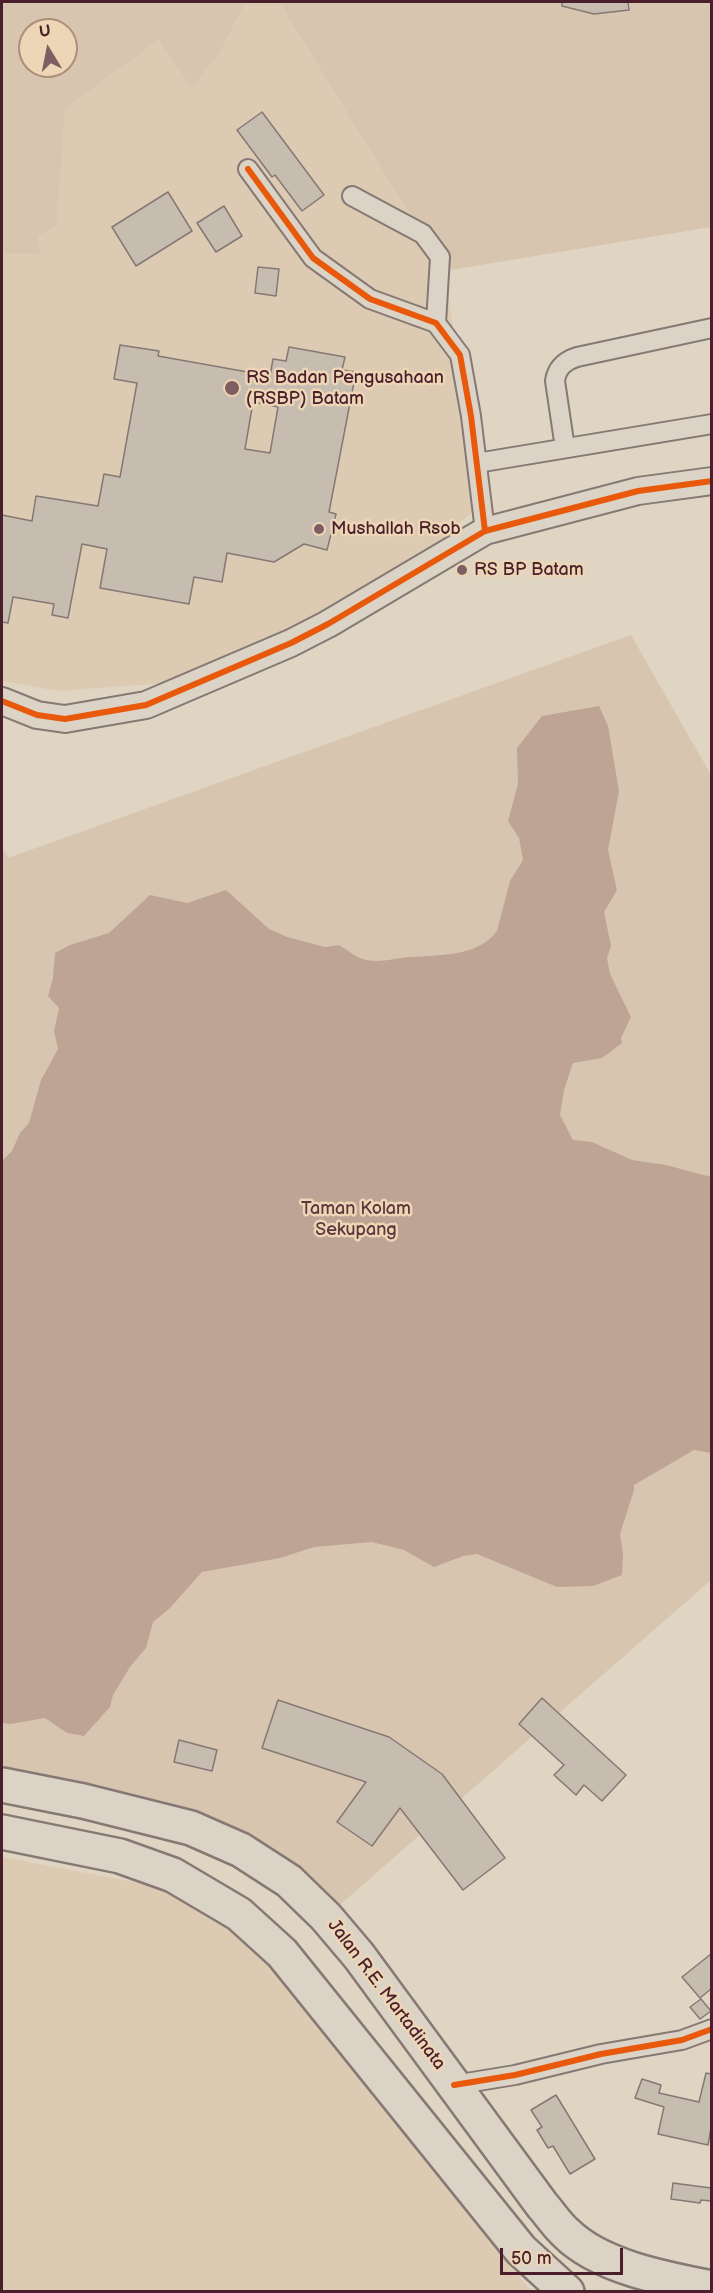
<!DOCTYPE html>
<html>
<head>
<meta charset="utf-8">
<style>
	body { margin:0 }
	#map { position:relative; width:713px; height:2293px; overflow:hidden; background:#e0d4c3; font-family:"Balsamiq Sans",sans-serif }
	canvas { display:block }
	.frame { position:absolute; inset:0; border:3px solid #4a1f2b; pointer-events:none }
	.north { position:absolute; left:18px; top:18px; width:60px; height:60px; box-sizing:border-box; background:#edd6b6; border:2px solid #ac8d7e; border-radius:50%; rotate:350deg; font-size:16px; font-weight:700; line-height:24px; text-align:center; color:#4a1f2b }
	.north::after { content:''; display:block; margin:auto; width:21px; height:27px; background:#7e5e60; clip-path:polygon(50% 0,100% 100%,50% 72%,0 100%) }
	.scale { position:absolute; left:500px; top:2248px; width:123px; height:27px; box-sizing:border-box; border:3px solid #4a1f2b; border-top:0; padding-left:8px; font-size:18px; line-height:21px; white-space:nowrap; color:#4a1f2b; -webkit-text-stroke:4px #edd6b6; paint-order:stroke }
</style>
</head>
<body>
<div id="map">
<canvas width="713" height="2293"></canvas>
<div class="frame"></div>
<div class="north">U</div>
<div class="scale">50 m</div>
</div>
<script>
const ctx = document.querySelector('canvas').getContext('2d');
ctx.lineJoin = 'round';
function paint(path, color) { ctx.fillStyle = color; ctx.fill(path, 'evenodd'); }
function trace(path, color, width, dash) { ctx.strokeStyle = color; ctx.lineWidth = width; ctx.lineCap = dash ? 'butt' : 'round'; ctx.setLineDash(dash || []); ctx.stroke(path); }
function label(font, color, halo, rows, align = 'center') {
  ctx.font = font + ' "Balsamiq Sans",sans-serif'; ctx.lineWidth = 5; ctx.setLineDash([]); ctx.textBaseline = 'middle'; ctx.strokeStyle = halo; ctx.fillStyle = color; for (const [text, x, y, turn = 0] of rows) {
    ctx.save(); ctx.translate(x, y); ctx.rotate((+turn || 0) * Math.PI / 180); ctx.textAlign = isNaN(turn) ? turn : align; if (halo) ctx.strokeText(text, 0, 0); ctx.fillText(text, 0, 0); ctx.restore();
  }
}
const built = new Path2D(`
	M246,2h33l165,269 38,234 -26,20 2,12 -179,98 -114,48 -107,8 -56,-10v-428l37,1 -1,-18 19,-12 8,-115 95,-69 32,47 28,-35z
	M2,1857l164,31 46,28 40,33 31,30 243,306 7,6h-531z`);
const green = new Path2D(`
	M2,2h244l-26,50 -28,36 -33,-48 -94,69 -8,116 -19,11 2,18 -38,-1zM30,30h36v36h-36z
	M279,2h432v225l-267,44z
	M631,635l80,140v805l-385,337 -85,-67 -239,-65v-937l6,10z`);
const water = new Path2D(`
	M599,706l9,20 11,65 -11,59 9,40 -13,22 7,34 -4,12 3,16 21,43 -10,21 1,5 -20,15 -29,5 -9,27 -4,25 13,25 19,2 40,18 34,5 45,12v276l-17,-3 -60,35v5l-14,44 3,19 -1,22 -29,11 -36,1 -80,-33 -14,2 -29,11 -30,-17 -32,-8 -58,5 -34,11 -78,14 -32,36 -17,14 -7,26 -16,19 -17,28 -3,12 -26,29 -17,-3 -22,-15 -35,6 -8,-1v-562l10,-10 8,-18 9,-10 12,-43 17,-31 -4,-18 5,-23 -11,-12 5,-18 2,-25 15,-8 39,-12 41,-38 37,8 39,-13 43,39 18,8 38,10 14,-2c7,4 16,12 24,14 14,5 32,-1 47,-2 28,-2 68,0 87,-26l13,-50 13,-21 -4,-22 -11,-17 10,-37 -1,-36 25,-32z`);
const building = new Path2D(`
	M562,2h66l1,8 -35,4 -32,-8z
	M262,112l62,83 -22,16 -27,-36 -3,2 -35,-47z
	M168,192l24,39 -56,35 -24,-39z
	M224,206l18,30 -26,16 -19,-29z
	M258,267l21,2 -3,27 -21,-3z
	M120,345l39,6 -1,5 112,20 3,-17 13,2 3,-14 56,10 -3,13 14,2 -27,140 7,2 -9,36 -23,-6 -30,18 -47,-9 -5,29 -28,-5 -5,27 -89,-16 7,-39 -25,-5 -14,74 -16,-3 2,-11 -41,-7 -5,26 -6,-1v-107l30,6 4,-25 62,10 6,-32 16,3 17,-94 -23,-4zM253,402l25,5 -8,46 -25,-4z
	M542,1698l84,77 -24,26 -18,-16 -8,10 -22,-20 10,-10 -45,-41z
	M278,1700l111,37 53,37 63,84 -42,32 -63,-82 -28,38 -35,-24 29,-40 -104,-34z
	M179,1740l38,10 -5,21 -38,-9z
	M711,1954v35l-11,9 -18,-21z
	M701,1999l10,12 -11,8 -10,-12z
	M706,2073l5,1v54l-3,17 -50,-11 6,-27 -29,-9 7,-19 19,6 -2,8 40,9z
	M556,2095l39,64 -25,15 -17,-28 -5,2 -11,-18 5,-3 -11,-17z
	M673,2183l38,5v13l-10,-1 -1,3 -29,-4z`);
const street = new Path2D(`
	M248,169l65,89 57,41 66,24 24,32 11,61 14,115
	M352,196l71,38 17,23 -4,66
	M565,448l-10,-67c2,-14 10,-20 22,-24l135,-29
	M477,463l235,-39
	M454,2085l61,-10 86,-21 81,-14 30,-11`);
const secondary = new Path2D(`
	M2,701l35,14 28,4 81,-14 145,-62 37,-19 157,-93 153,-40 74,-10`);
const highway = new Path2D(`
	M2,1785l81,16 108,27 50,22 48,31 37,36 33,39 183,249c8,9 15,20 24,28 34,34 100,46 146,55
	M2,1832l118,24 53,19 66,39 43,39 239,297 46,42`);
const cycleway = new Path2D(`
	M248,169l65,89 57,41 66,24 24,32 11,61 14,115
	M2,701l35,14 28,4 81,-14 145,-62 37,-19 157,-93 153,-40 74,-10
	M454,2085l61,-10 86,-21 81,-14 30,-11`);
const markers = [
	[232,388,8,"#7e5e60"],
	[319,529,6,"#7e5e60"],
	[462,570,6,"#7e5e60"]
];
const poiNames = [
	["RS Badan Pengusahaan",246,378],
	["(RSBP) Batam",246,399],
	["Mushallah Rsob",331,529],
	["RS BP Batam",474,570]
];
const parkNames = [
	["Taman Kolam",356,1209],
	["Sekupang",356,1230]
];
const streetNames = [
	["Jalan R.E. Martadinata",386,1995,53]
];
paint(built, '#ddcab3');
paint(green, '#d8c5b0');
paint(water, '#bda495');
paint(building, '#c6bcb0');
trace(building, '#867873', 1.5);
trace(street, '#867873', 22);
trace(secondary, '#867873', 30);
trace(highway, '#867873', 38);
trace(street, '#dcd3c7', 18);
trace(secondary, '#dcd3c7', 26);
trace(highway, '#dcd3c7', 33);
trace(cycleway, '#e8590c', 6);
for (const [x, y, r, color] of markers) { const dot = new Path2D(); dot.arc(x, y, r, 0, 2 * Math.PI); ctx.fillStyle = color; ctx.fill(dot); trace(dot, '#edd6b6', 2); }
label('18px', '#4a1f2b', '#edd6b6', poiNames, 'left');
label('18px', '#5e363d', '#edd6b6', parkNames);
label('18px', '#4a1f2b', '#edd6b6', streetNames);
</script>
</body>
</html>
